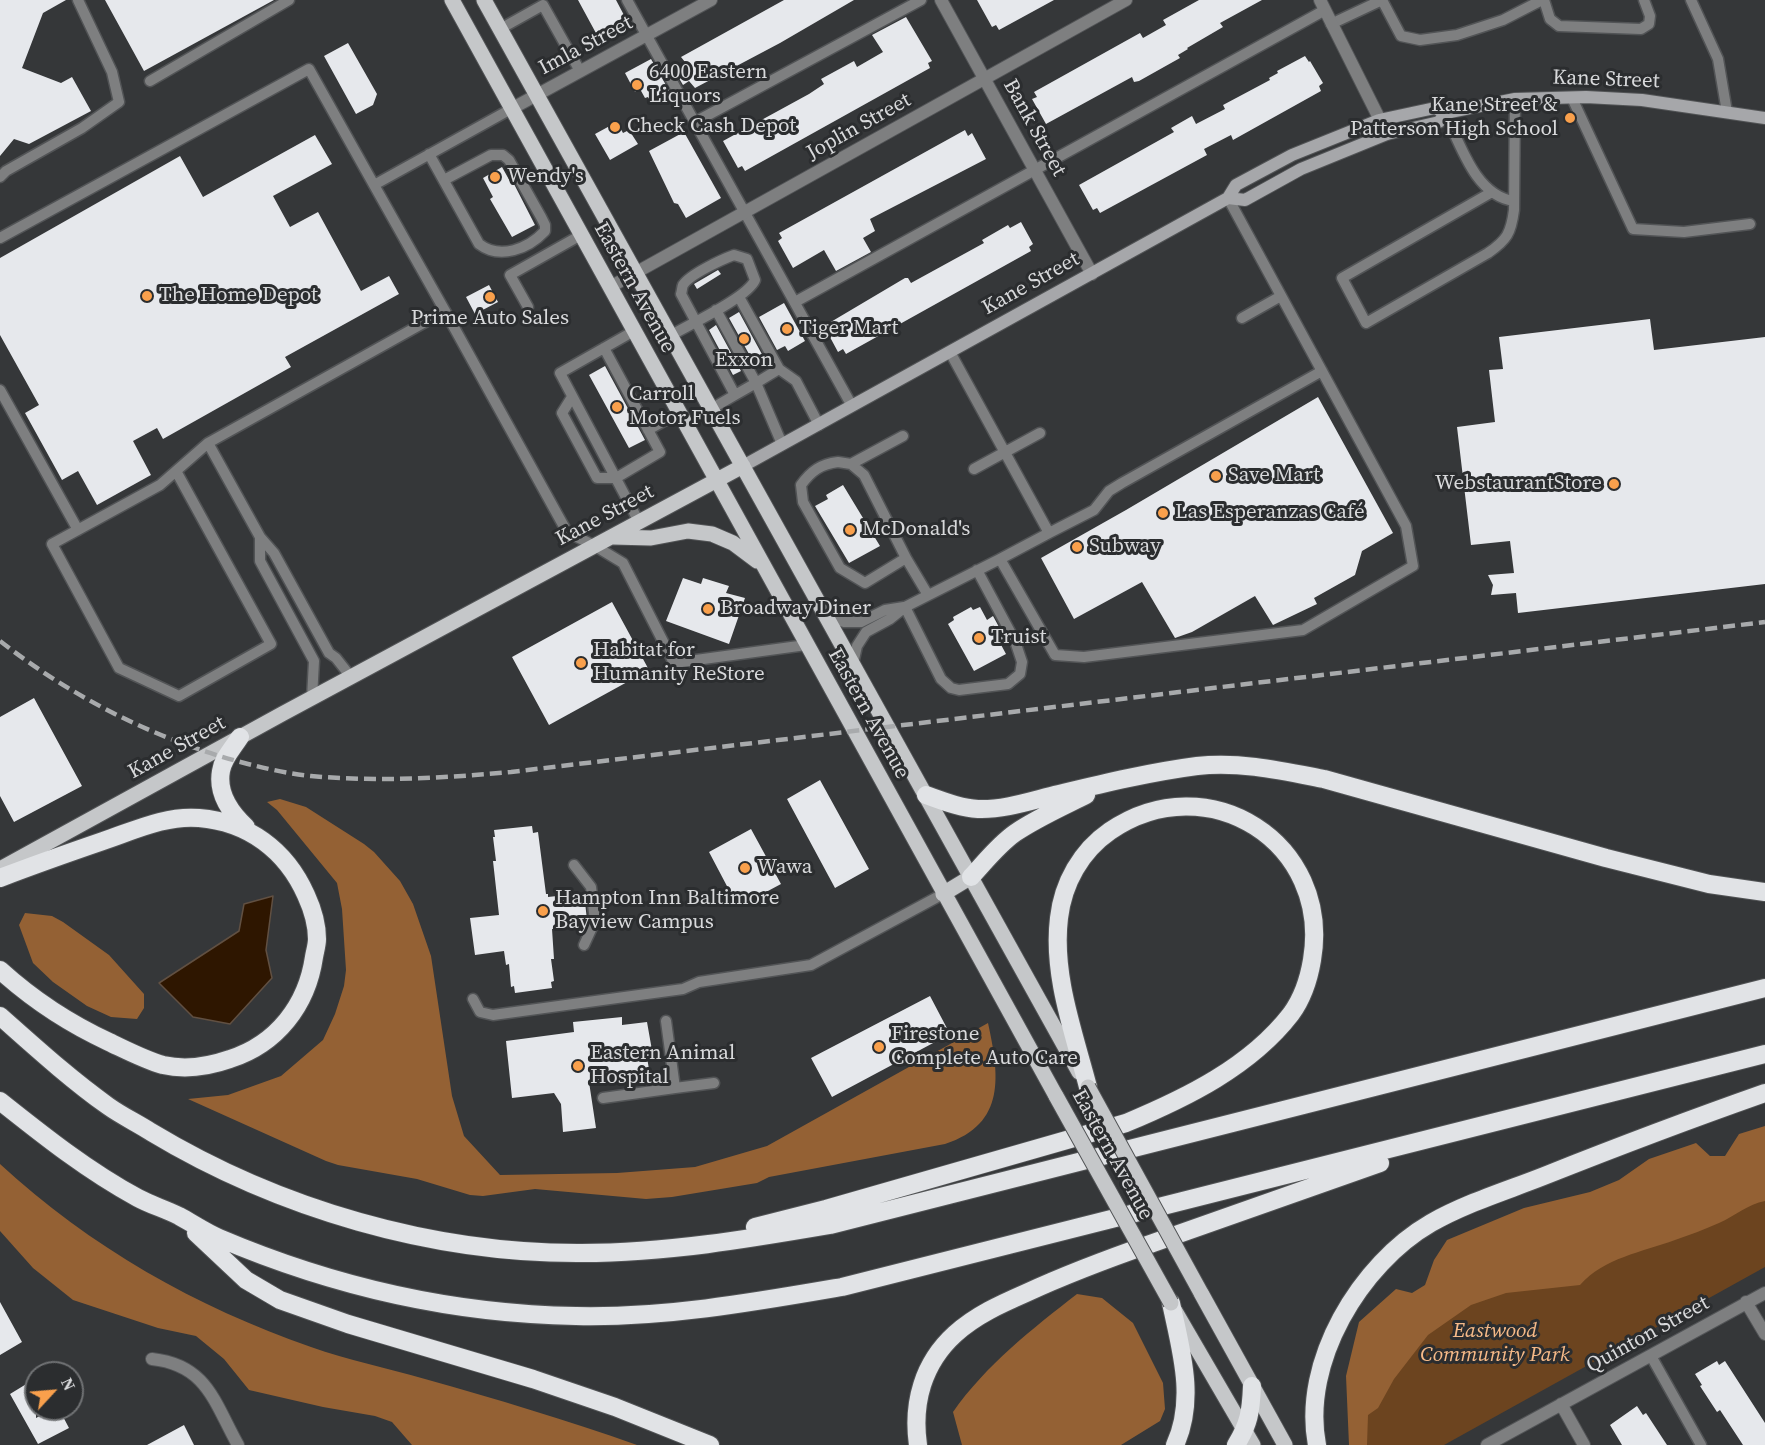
<!DOCTYPE html>
<html>
<head>
<meta charset="utf-8">
<style>
	body { margin:0 }
	#map { position:relative; width:1765px; height:1445px; overflow:hidden; background:#353739; font-family:"Source Serif 4",serif }
	canvas { display:block }
	.north { position:absolute; left:24px; top:1361px; width:60px; height:60px; box-sizing:border-box; background:#2b2d2f; border:2px solid #707274; border-radius:50%; rotate:64deg; font-size:16px; font-weight:700; line-height:24px; text-align:center; color:#d8d9db }
	.north::after { content:''; display:block; margin:auto; width:21px; height:27px; background:#f9a04c; clip-path:polygon(50% 0,100% 100%,50% 72%,0 100%) }
</style>
</head>
<body>
<div id="map">
<canvas width="1765" height="1445"></canvas>
<div class="north">N</div>
</div>
<script>
const ctx = document.querySelector('canvas').getContext('2d');
ctx.lineJoin = 'round';
function paint(path, color) { ctx.fillStyle = color; ctx.fill(path, 'evenodd'); }
function trace(path, color, width, dash) { ctx.strokeStyle = color; ctx.lineWidth = width; ctx.lineCap = dash ? 'butt' : 'round'; ctx.setLineDash(dash || []); ctx.stroke(path); }
function label(font, color, halo, rows, align = 'center') {
  ctx.font = font + ' "Source Serif 4",serif'; ctx.lineWidth = 6; ctx.setLineDash([]); ctx.textBaseline = 'middle'; ctx.strokeStyle = halo; ctx.fillStyle = color; for (const [text, x, y, turn = 0] of rows) {
    ctx.save(); ctx.translate(x, y); ctx.rotate((+turn || 0) * Math.PI / 180); ctx.textAlign = isNaN(turn) ? turn : align; if (halo) ctx.strokeText(text, 0, 0); ctx.fillText(text, 0, 0); ctx.restore();
  }
}
const green = new Path2D(`
	M1765,1170v97l-321,178h-82l-2,-18 58,-108z`);
const forest = new Path2D(`
	M280,799l26,8 58,37 10,8 26,29 13,23 18,52 21,140 12,40 36,39 117,-2 78,-6 72,-21 221,-123c11,51 19,101 -43,121l-176,33 -12,6 -85,14 -26,2 -111,-10 -52,7 -13,-1 -53,-16 -79,-14 -12,-4 -138,-62 40,-4 53,-19 42,-36 12,-26 9,-28 2,-16 -4,-61 -5,-26 -60,-73 -10,-8z
	M25,913l27,3 11,6 46,33 35,39v14l-7,11 -26,-2 -24,-11 -34,-24 -20,-19 -14,-38z
	M1765,1126v75c-17,3 -30,15 -46,22 -14,6 -29,12 -44,17 -33,12 -71,18 -95,45l-74,8 -35,12 -43,30 -34,44 -16,29 -10,7 -1,30h-18l-3,-69 13,-54 37,-33 16,4 13,-8 9,-25 13,-20 77,-32 66,-16 29,-12 30,-21 47,-16 14,13h15l14,-22z
	M0,1164c90,83 196,143 311,183 37,13 76,21 114,32 71,20 142,41 212,66h-225l-20,-23 -17,-6 -52,-9 -74,-17 -25,-31 -28,-23 -38,-8 -85,-28 -40,-32 -33,-37z
	M1077,1294l25,4 31,25 30,60 2,26 -5,12 -39,24h-159l-9,-33c33,-47 79,-83 124,-118z`);
const water = new Path2D(`
	M273,896l-7,54 6,28 -42,46 -37,-7 -34,-34 80,-52 5,-27z`);
const building = new Path2D(`
	M0,0h66l-23,13 -21,55 39,15 11,-6 19,34 -62,33 -15,-5 -14,17z
	M105,0h169l-130,71z
	M578,0h38l10,19 -29,16z
	M784,0h70l-74,43 -85,45 -6,-7 -6,4 -10,-17 12,-6 -4,-5z
	M977,0h77l-55,30 -3,-5 -4,2z
	M1199,0h63l-42,23 3,4 -36,21 1,1 -10,6 2,3 -41,23 -5,1 -2,-5 -86,47 -14,-25 5,-2 -3,-5 106,-59 3,5 23,-13 -3,-5z
	M906,17l26,44 -4,2 2,5 -185,103 -3,-5 -4,2 -15,-27 86,-47 15,-10 -3,-5 33,-18 3,6 26,-15 -11,-17z
	M348,43l29,51 -4,11 -17,9 -32,-58z
	M1305,56l4,6 1,-1 13,22 -4,3 2,5 -88,49 -2,-5 -27,14 3,6 -107,58 -3,-5 -4,2 -14,-25 95,-53 -3,-4 21,-12 4,8 29,-15 -2,-4 47,-25 -1,-2 9,-5 -1,-2z
	M651,59l19,33 -19,11 -3,-6 -3,1 -5,-9 -5,3 -10,-19z
	M617,122l6,11 6,-3 9,14 -28,16 -15,-26z
	M965,130l3,6 4,-3 14,26 -116,60 5,12 -12,7 8,14 -35,19 -12,-21 -31,18 -15,-27 4,-3 -3,-5z
	M684,132l37,66 -35,20 -8,-14 -4,-1 -25,-52z
	M315,135l17,29 -59,32 17,31 28,-15 43,79 28,-15 10,18 -114,63 6,10 -128,72 -6,-11 -24,13 18,34 -54,30 -19,-34 -16,9 -37,-67 14,-8 -39,-70v-77l180,-102 23,41z
	M502,167l10,18 2,-1 21,41 -23,12 -22,-38 3,-2 -10,-19z
	M1021,222l12,22 -4,3 2,4 -185,103 -3,-5 -5,3 -14,-26 81,-48h3l3,5 73,-40 -2,-3 26,-15 2,3z
	M718,270l3,4 -24,15 -3,-5z
	M489,285l9,17 -23,12 -9,-17z
	M784,303l21,38 -17,10 -3,-5 -8,4 -18,-33z
	M739,312l25,46 -10,5 -25,-45z
	M1650,319l4,31 111,-13v247l-247,29 -2,-20 -25,2 2,-10 -5,-10 26,-2 -4,-32 -39,4 -14,-118 38,-5 -6,-52 14,-1 -4,-32z
	M716,325l25,46 -8,4 -24,-45z
	M605,366l40,74 -16,8 -40,-73z
	M1318,397l75,136 -31,18 -7,24 -41,23 3,6 -44,21 -18,-29 -63,36 -17,6 -33,-56 -68,37 -33,-61 85,-48z
	M843,485l37,61 -31,17 -34,-57 13,-7 -2,-4z
	M683,578l18,6 2,-6 26,8 -3,7 19,5 -16,46 -63,-23z
	M612,602l37,68 -100,55 -37,-68z
	M971,607l2,3 7,-3 7,13 6,-4 12,22 -6,3 7,13 -32,17 -26,-47 6,-4 -1,-3z
	M34,698l48,88 -68,36 -14,-26v-79z
	M820,780l49,89 -34,19 -48,-89z
	M532,826l1,7 5,-1 8,62h2v3l36,-4 3,27 -2,5 -33,4 2,30h-3l3,22 -3,1 1,6 -37,5 -1,-7 -3,1 -2,-23 -3,1 -2,-14 -29,4 -5,-37 29,-3 -6,-54h3l-3,-24h2l-1,-7z
	M751,829l30,55 -43,23 -29,-55z
	M930,996l20,38 -118,63 -21,-39z
	M622,1017v8l25,-3 6,34 -6,1 3,19 -61,6 7,46 -33,4 -2,-28 -7,-11 -42,5 -6,-57 68,-9 -1,-10z
	M0,1302l22,40 -22,13z
	M1717,1361l2,4 6,-4 40,62v22h-22l-23,-35 -3,2 -17,-26 2,-1 -7,-11z
	M28,1383l8,14v21l17,-9h6l10,19 -31,16 -28,-50z
	M1637,1406l6,9 3,-2 21,32h-45l-12,-20z
	M184,1425l10,20h-47z`);
const lane = new Path2D(`
	M627,0l225,406
	M1544,0l6,19 9,7 82,3 8,-5 1,-8 -6,-16
	M1691,0l27,59 9,53
	M1331,24l51,-24 19,36 19,4 37,-5 46,-15 39,-20
	M500,29l43,-24 37,66
	M150,81l139,-81
	M1572,98l61,131 51,3 66,-8
	M1445,113c15,30 30,83 69,88
	M695,122l226,-122
	M429,154l50,90c21,16 49,5 66,-13v-6l-4,-8 -32,-57 -6,-5h-12l-47,25
	M0,177l6,-6 76,-43 37,-26 -7,-30 -34,-72
	M1492,192l-150,86 24,45 122,-70c19,-13 23,-20 26,-43l1,-111
	M0,238l309,-169 65,116
	M739,297l40,72 -23,14 26,61
	M795,302l530,-292
	M528,307l-18,-32 71,-40
	M716,310l40,73 -21,12
	M445,311l122,221 28,14 28,17 51,100 132,-18
	M1242,318l39,-22
	M634,331l-74,42 79,149
	M670,336c20,-12 77,-38 85,-56l-8,-21 -13,-4c-11,4 -44,19 -51,30 -1,2 -1,6 -2,9l54,101 -24,14
	M950,352l99,181 -49,26
	M779,369l17,12 23,44
	M0,390l78,140
	M572,397l-10,16 35,65h19l44,-26 -56,-104
	M648,430l30,-17
	M838,462l13,2 13,11 42,83 -41,25 -25,-15 -37,-66 -2,-17c10,-14 20,-21 37,-23z
	M851,464l52,-28
	M974,469l66,-36
	M176,471l95,173 -92,52 -60,-28 -67,-124 108,-59 48,-42
	M1049,533l45,-23 15,-19 13,-8 200,-112
	M260,537v24l54,100 -2,37
	M906,558l22,37
	M905,607l36,72 10,9 8,2 49,-6 12,-10 2,-12 -7,-21 -38,-71
	M827,617l17,5h17l24,-12 19,-3
	M853,664l4,-18 9,-14 24,-13 15,-12 95,-48 55,96 29,2 219,-27 110,-64 -7,-40 -178,-328
	M351,677l-15,-19 -7,-5 -55,-100 -14,-16 -52,-94 237,-132 -71,-126 137,-76
	M574,865l17,22 4,34 -11,24
	M473,999l7,13 13,3 190,-26 16,-7 112,-17 132,-71
	M675,1088l39,-5
	M603,1098l72,-10 -9,-67
	M1651,1356l50,89`);
const street = new Path2D(`
	M941,0l151,274
	M1320,0l67,134
	M511,109l200,-109
	M610,287l516,-287
	M1746,1302l19,32
	M152,1359c55,6 62,43 86,86
	M1561,1404l23,41
	M1487,1445l278,-152`);
const secondary = new Path2D(`
	M1228,198l17,2 56,-31 86,-35 52,-12 6,-9
	M743,466l485,-268 8,-13 56,-30 87,-35 56,-12 10,5 70,-14 71,-2 56,3 123,18`);
const primary = new Path2D(`
	M452,0l604,1096
	M484,0l595,1072
	M613,537l38,1 37,-7 24,3 21,9 24,18
	M0,869l282,-155 461,-248
	M943,894l28,-17
	M1201,1293l84,152
	M1175,1311l78,134`);
const highway = new Path2D(`
	M240,737c-7,11 -17,21 -19,34 -4,22 10,42 25,56
	M926,795c17,6 34,13 52,14 27,1 55,-9 81,-15 46,-11 92,-22 138,-28 43,-5 86,5 127,13l282,79 103,26 56,8
	M971,877c14,-15 27,-32 44,-44 22,-15 47,-26 71,-38
	M0,878c34,-13 68,-25 103,-37 30,-10 63,-26 96,-23 49,4 87,32 107,77 6,13 11,29 11,44 0,6 -2,12 -3,18 -7,48 -37,87 -84,102 -20,7 -45,11 -67,6 -18,-5 -37,-15 -54,-23 -39,-18 -77,-43 -109,-72
	M0,1016c35,31 70,63 108,90 14,10 29,17 43,26 128,77 282,122 431,121 84,0 166,-14 248,-28l935,-237
	M0,1101c44,35 88,70 138,97 13,7 27,11 41,18 13,7 26,16 40,22 113,48 234,76 357,78 89,2 179,-14 266,-29l923,-233
	M755,1227l71,-18 300,-86c60,-25 124,-56 165,-109 11,-15 18,-36 21,-54 20,-117 -104,-196 -202,-129 -29,20 -47,52 -51,87 -7,57 15,115 29,169
	M196,1233l50,47 34,20 68,24 185,55 82,28 95,38
	M1171,1303c10,47 25,96 4,142
	M918,1445c-6,-42 5,-82 37,-111 21,-19 46,-30 71,-41 41,-19 84,-35 127,-50 76,-27 151,-53 227,-80
	M1236,1445c13,-21 15,-34 16,-59
	M1317,1445c-16,-83 43,-181 114,-222 35,-20 75,-32 113,-47 73,-29 147,-57 221,-83`);
const rail = new Path2D(`
	M0,641c73,57 158,100 248,123 20,5 42,10 63,12 67,6 133,2 200,-4l1254,-150`);
const primaryBridge = new Path2D(`
	M1088,1087l113,206
	M1056,1096l115,207`);
const markers = [
	[637,85,6,"#f9a04c"],
	[1570,118,6,"#f9a04c"],
	[615,127,6,"#f9a04c"],
	[495,177,6,"#f9a04c"],
	[147,296,6,"#f9a04c"],
	[490,297,6,"#f9a04c"],
	[787,329,6,"#f9a04c"],
	[744,339,6,"#f9a04c"],
	[617,407,6,"#f9a04c"],
	[1216,476,6,"#f9a04c"],
	[1614,484,6,"#f9a04c"],
	[1163,513,6,"#f9a04c"],
	[850,530,6,"#f9a04c"],
	[1077,547,6,"#f9a04c"],
	[708,609,6,"#f9a04c"],
	[979,638,6,"#f9a04c"],
	[581,663,6,"#f9a04c"],
	[745,868,6,"#f9a04c"],
	[543,911,6,"#f9a04c"],
	[879,1047,6,"#f9a04c"],
	[578,1066,6,"#f9a04c"]
];
const streetNames = [
	["Imla Street",586,46,-28],
	["Kane Street",1606,80,2],
	["Joplin Street",859,127,-29],
	["Bank Street",1034,128,61],
	["Kane Street",1031,284,-29],
	["Eastern Avenue",634,288,61],
	["Kane Street",605,516,-28],
	["Eastern Avenue",868,714,61],
	["Kane Street",177,748,-29],
	["Eastern Avenue",1112,1155,61],
	["Quinton Street",1648,1335,-29]
];
const poiNames = [
	["6400 Eastern",649,73],
	["Liquors",649,97],
	["Kane Street &",1558,106,"right"],
	["Patterson High School",1558,130,"right"],
	["Check Cash Depot",627,127],
	["Wendy's",507,177],
	["The Home Depot",159,296],
	["Prime Auto Sales",490,319,"center"],
	["Tiger Mart",799,329],
	["Exxon",744,361,"center"],
	["Carroll",629,395],
	["Motor Fuels",629,419],
	["Save Mart",1228,476],
	["WebstaurantStore",1602,484,"right"],
	["Las Esperanzas Café",1175,513],
	["McDonald's",862,530],
	["Subway",1089,547],
	["Broadway Diner",720,609],
	["Truist",991,638],
	["Habitat for",593,651],
	["Humanity ReStore",593,675],
	["Wawa",757,868],
	["Hampton Inn Baltimore",555,899],
	["Bayview Campus",555,923],
	["Firestone",891,1035],
	["Complete Auto Care",891,1059],
	["Eastern Animal",590,1054],
	["Hospital",590,1078]
];
const parkNames = [
	["Eastwood",1495,1332],
	["Community Park",1495,1356]
];
paint(green, '#6c441f');
paint(forest, '#946134');
paint(water, '#2e1600');
trace(water, '#615042', 1.5);
paint(building, '#e6e8ec');
trace(lane, '#525456', 13);
trace(street, '#525456', 14);
trace(secondary, '#525456', 14);
trace(primary, '#525456', 17);
trace(highway, '#525456', 20);
trace(lane, '#7e7f80', 10);
trace(street, '#7e7f80', 12);
trace(secondary, '#a6a7aa', 12);
trace(primary, '#c5c7c9', 15);
trace(highway, '#e1e3e6', 18);
trace(rail, '#a8aaac', 4.5, [12, 6]);
trace(primaryBridge, '#525456', 17, []);
trace(primaryBridge, '#c5c7c9', 15);
for (const [x, y, r, color] of markers) { const dot = new Path2D(); dot.arc(x, y, r, 0, 2 * Math.PI); ctx.fillStyle = color; ctx.fill(dot); trace(dot, '#2b2d2f', 2); }
label('21px', '#d8d9db', '#2b2d2f', streetNames);
label('21px', '#d8d9db', '#2b2d2f', poiNames, 'left');
label('italic 21px', '#f6ba88', '#2b2d2f', parkNames);
</script>
</body>
</html>
